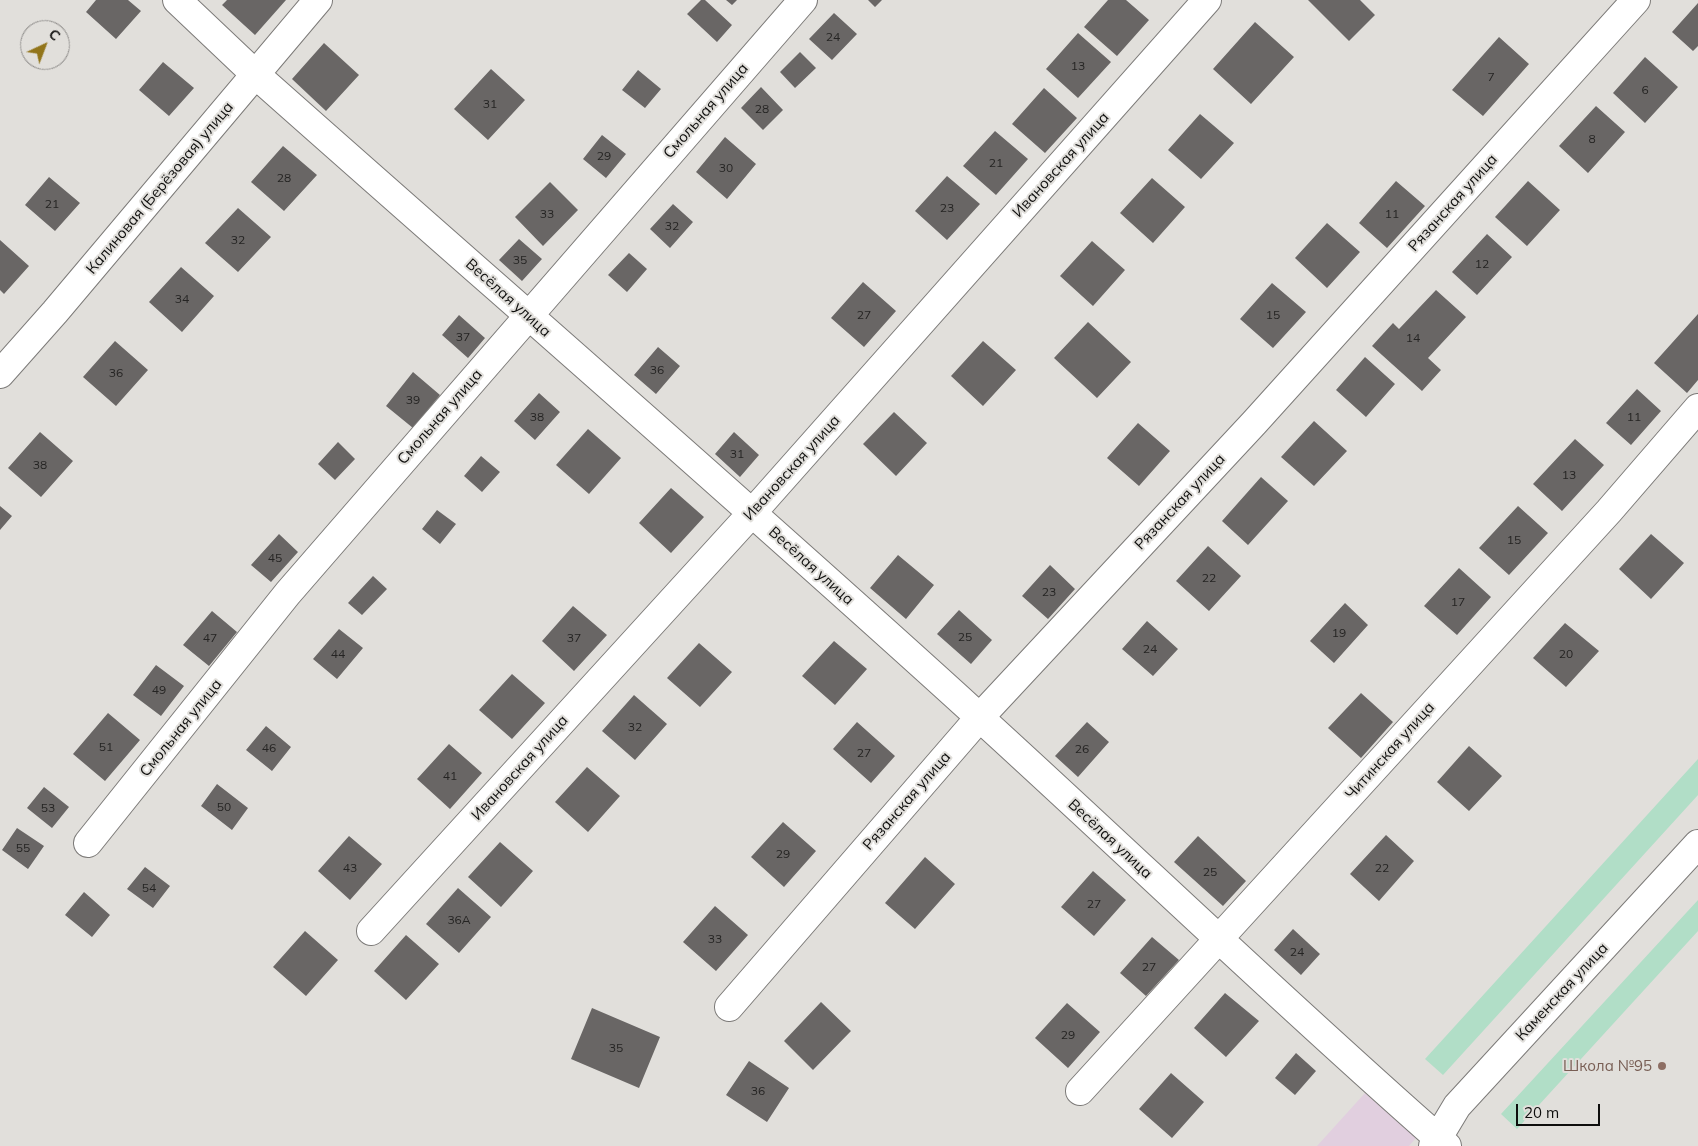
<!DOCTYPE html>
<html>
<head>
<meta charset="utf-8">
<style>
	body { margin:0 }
	#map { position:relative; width:1698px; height:1146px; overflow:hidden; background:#e1dfdb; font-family:Mulish,sans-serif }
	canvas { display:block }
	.north { position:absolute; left:20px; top:20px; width:50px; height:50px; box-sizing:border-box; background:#e1dfdb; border:1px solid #8d8b89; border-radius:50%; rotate:43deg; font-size:14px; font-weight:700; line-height:20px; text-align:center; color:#0e0e0d }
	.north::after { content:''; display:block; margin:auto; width:18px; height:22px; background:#92751b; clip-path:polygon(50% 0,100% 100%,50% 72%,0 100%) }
	.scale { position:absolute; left:1516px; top:1104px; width:84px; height:22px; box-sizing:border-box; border:2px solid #0e0e0d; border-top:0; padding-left:6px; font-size:15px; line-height:18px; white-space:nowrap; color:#0e0e0d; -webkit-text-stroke:4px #e1dfdb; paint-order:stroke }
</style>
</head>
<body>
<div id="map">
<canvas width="1698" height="1146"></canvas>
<div class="north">С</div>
<div class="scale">20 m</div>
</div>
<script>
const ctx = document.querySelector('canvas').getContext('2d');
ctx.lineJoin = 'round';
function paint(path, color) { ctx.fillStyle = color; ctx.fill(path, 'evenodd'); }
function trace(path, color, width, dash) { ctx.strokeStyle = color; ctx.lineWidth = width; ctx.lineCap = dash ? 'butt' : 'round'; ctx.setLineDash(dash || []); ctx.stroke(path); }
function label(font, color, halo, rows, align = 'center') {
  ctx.font = font + ' Mulish,sans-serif'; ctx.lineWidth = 4; ctx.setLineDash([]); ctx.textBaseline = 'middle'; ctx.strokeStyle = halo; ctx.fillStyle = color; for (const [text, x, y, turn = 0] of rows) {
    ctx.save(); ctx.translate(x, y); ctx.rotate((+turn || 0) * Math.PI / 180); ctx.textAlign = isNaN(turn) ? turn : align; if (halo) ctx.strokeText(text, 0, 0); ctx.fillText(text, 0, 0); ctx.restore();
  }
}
const industrial = new Path2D(`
	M1365,1093l51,45 -7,8h-92z`);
const green = new Path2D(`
	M1698,759v36l-255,280 -18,-16z
	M1698,900v31l-181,198 -16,-15z`);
const building = new Path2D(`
	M96,0h32l13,11 -25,28 -30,-27z
	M227,0h59l-31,35 -33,-30z
	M701,0h4l27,25 -15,17 -30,-28z
	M726,0h11l-5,5z
	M868,0h14l-7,7z
	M1108,0h18l23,20 -32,36 -33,-29z
	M1308,0h52l15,15 -26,26z
	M1698,3v43l-5,5 -21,-19z
	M834,13l23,21 -25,26 -23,-21z
	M1255,22l39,35 -43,47 -38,-35z
	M1078,33l33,29 -33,36 -32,-29z
	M1499,37l30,27 -46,52 -31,-26z
	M324,43l35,32 -33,36 -34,-32z
	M800,52l16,16 -21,20 -15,-16z
	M1645,57l33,30 -33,36 -32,-30z
	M163,62l31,26 -25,28 -30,-26z
	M491,69l34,31 -37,40 -34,-31z
	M638,70l23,19 -16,19 -23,-18z
	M761,87l22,23 -20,20 -22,-22z
	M1044,88l33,30 -32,35 -33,-29z
	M1596,106l29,26 -37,41 -29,-27z
	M1200,114l34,29 -33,36 -33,-29z
	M995,131l33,28 -32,36 -33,-29z
	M602,135l24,19 -20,24 -23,-19z
	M725,137l31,27 -29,35 -31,-27z
	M283,146l34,29 -33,36 -33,-29z
	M947,176l33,28 -33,36 -32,-29z
	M49,177l31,26 -25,28 -30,-26z
	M1152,178l33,29 -32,36 -33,-30z
	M1396,181l29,25 -38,42 -28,-25z
	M1528,181l32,29 -33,36 -32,-29z
	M550,182l28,28 -35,36 -28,-29z
	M673,204l20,18 -23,26 -20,-19z
	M238,208l33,29 -33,35 -33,-29z
	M1327,223l33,29 -33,36 -32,-30z
	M1487,234l25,23 -35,38 -25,-23z
	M519,239l23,20 -20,22 -23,-21z
	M0,240l29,26 -25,28 -4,-4z
	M1092,241l33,29 -32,36 -33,-30z
	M629,253l18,16 -20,23 -19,-17z
	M181,267l33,29 -32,36 -33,-30z
	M863,282l33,29 -32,36 -33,-29z
	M1272,283l34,29 -33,36 -33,-29z
	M1436,290l30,27 -38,41 13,12 -19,21 -50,-45 21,-23 6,6z
	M1698,314v66l-11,13 -33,-30z
	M459,315l26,23 -17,20 -26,-23z
	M1088,322l43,40 -34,36 -43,-40z
	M115,341l33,29 -32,36 -33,-29z
	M983,341l33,29 -33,36 -32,-30z
	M658,347l22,19 -24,28 -22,-19z
	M1365,357l30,27 -29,33 -30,-27z
	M413,372l27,23 -27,33 -27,-22z
	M1637,389l24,22 -30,34 -25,-22z
	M539,393l21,19 -25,28 -21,-19z
	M894,412l33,31 -31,33 -33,-32z
	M1314,421l33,30 -33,35 -33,-29z
	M1138,423l32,28 -31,35 -32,-28z
	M588,429l33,29 -32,36 -33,-29z
	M40,432l33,29 -32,36 -33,-29z
	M734,432l25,23 -19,22 -25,-23z
	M1575,439l29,26 -42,46 -29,-27z
	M338,442l17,17 -20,21 -17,-16z
	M481,456l19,16 -18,20 -18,-16z
	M1261,477l27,24 -40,44 -26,-24z
	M671,488l33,29 -33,36 -32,-30z
	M0,506l12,10 -12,14z
	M1518,506l30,27 -39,42 -30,-27z
	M437,510l19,14 -16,20 -18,-15z
	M279,534l19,18 -27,30 -20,-17z
	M1651,534l33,29 -33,36 -32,-30z
	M1208,546l33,30 -32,35 -33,-30z
	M898,555l36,30 -28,34 -36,-31z
	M1050,565l25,24 -27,30 -26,-23z
	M1459,568l32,29 -34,38 -33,-29z
	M373,576l14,13 -25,26 -14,-12z
	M1345,603l23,22 -34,38 -24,-22z
	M573,606l34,29 -33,36 -32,-30z
	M959,610l33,30 -21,24 -34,-30z
	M212,611l25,21 -28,34 -26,-21z
	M1147,621l31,28 -25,27 -31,-27z
	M1565,623l34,28 -33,36 -33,-29z
	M339,629l24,19 -26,31 -24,-20z
	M834,641l33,28 -32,36 -33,-29z
	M699,643l33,29 -32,35 -33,-29z
	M156,665l28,21 -23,30 -28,-21z
	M512,674l33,29 -33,36 -33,-29z
	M1361,693l32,29 -32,36 -33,-30z
	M634,695l33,29 -32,36 -33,-29z
	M108,713l32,27 -35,41 -32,-27z
	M857,722l38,34 -24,27 -38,-34z
	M1087,722l22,20 -31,35 -23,-21z
	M266,726l25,21 -19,24 -26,-21z
	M449,744l33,29 -32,36 -33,-30z
	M1469,746l33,30 -33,35 -32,-29z
	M587,767l33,29 -32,36 -33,-30z
	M217,784l31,24 -16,22 -31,-24z
	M44,787l25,20 -17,21 -25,-20z
	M783,822l33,29 -32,36 -33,-30z
	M17,828l27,18 -16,23 -26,-19z
	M1386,835l28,26 -35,40 -29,-27z
	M349,836l33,28 -32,36 -32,-29z
	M1198,836l48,45 -23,25 -49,-44z
	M500,842l33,29 -32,36 -33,-30z
	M925,857l30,27 -40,45 -30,-26z
	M145,867l25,19 -17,22 -26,-19z
	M1093,871l33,29 -32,36 -33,-29z
	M458,888l33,29 -32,36 -33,-29z
	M84,892l26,23 -18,22 -27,-22z
	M715,906l33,29 -32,36 -33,-29z
	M1293,929l27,25 -19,21 -27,-25z
	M305,931l33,29 -32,36 -33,-29z
	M406,935l33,29 -33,36 -32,-29z
	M1152,937l27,23 -33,36 -26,-23z
	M1225,993l34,28 -33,36 -32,-29z
	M821,1002l30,29 -38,39 -29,-29z
	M1067,1003l33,29 -32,36 -33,-30z
	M592,1008l68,29 -21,51 -68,-29z
	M1296,1053l20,18 -21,24 -20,-17z
	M749,1061l40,27 -22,34 -41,-27z
	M1171,1073l33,29 -32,36 -33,-29z`);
const minor = new Path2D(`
	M177,0l78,74c241,214 485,425 723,642 157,143 309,290 469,430
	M0,374l55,-62 263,-312
	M88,843l200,-250 515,-593
	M371,931l381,-418 455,-513
	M729,1007l251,-290 274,-294 382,-423
	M1080,1091l529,-580 89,-103
	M1433,1146l24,-40 241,-262`);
const markers = [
	[1662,1066,5,"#8d6e63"]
];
const numberNames = [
	["24",833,37],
	["13",1078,66],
	["7",1491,77],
	["6",1645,90],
	["31",490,104],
	["28",762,109],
	["8",1592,139],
	["29",604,156],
	["21",996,163],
	["30",726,168],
	["28",284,178],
	["21",52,204],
	["23",947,208],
	["33",547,214],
	["11",1392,214],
	["32",672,226],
	["32",238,240],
	["35",520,260],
	["12",1482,264],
	["34",182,299],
	["27",864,315],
	["15",1273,315],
	["37",463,337],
	["14",1413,338],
	["36",657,370],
	["36",116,373],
	["39",413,400],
	["38",537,417],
	["11",1634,417],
	["31",737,454],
	["38",40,465],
	["13",1569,475],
	["15",1514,540],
	["45",275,558],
	["22",1209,578],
	["23",1049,592],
	["17",1458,602],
	["19",1339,633],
	["25",965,637],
	["47",210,638],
	["37",574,638],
	["24",1150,649],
	["44",338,654],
	["20",1566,654],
	["49",159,690],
	["32",635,727],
	["51",106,747],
	["46",269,748],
	["26",1082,749],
	["27",864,753],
	["41",450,776],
	["50",224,807],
	["53",48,808],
	["55",23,848],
	["29",783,854],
	["43",350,868],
	["22",1382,868],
	["25",1210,872],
	["54",149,888],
	["27",1094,904],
	["36А",459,920],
	["33",715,939],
	["24",1297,952],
	["27",1149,967],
	["29",1068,1035],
	["35",616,1048],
	["36",758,1091]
];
const streetNames = [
	["Смольная улица",706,111,-49],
	["Ивановская улица",1061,165,-48],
	["Калиновая (Берёзовая) улица",160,188,-50],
	["Рязанская улица",1453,203,-48],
	["Весёлая улица",508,298,42],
	["Смольная улица",440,417,-49],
	["Ивановская улица",792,468,-48],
	["Рязанская улица",1180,502,-47],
	["Весёлая улица",811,566,42],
	["Смольная улица",181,728,-51],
	["Читинская улица",1390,751,-48],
	["Ивановская улица",520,768,-48],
	["Рязанская улица",907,801,-49],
	["Весёлая улица",1110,839,43],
	["Каменская улица",1562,992,-47]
];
const educationNames = [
	["Школа №95",1652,1066]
];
paint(industrial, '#e1cfdf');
paint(green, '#b1dec7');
paint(building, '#696665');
trace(minor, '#7c7a78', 30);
trace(minor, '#fff', 28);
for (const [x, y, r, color] of markers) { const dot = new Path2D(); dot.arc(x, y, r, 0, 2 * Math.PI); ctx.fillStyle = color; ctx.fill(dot); trace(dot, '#e1dfdb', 2); }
label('12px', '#252423', null, numberNames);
label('15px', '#0e0e0d', '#e1dfdb', streetNames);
label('15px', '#785e54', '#e1dfdb', educationNames, 'right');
</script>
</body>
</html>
